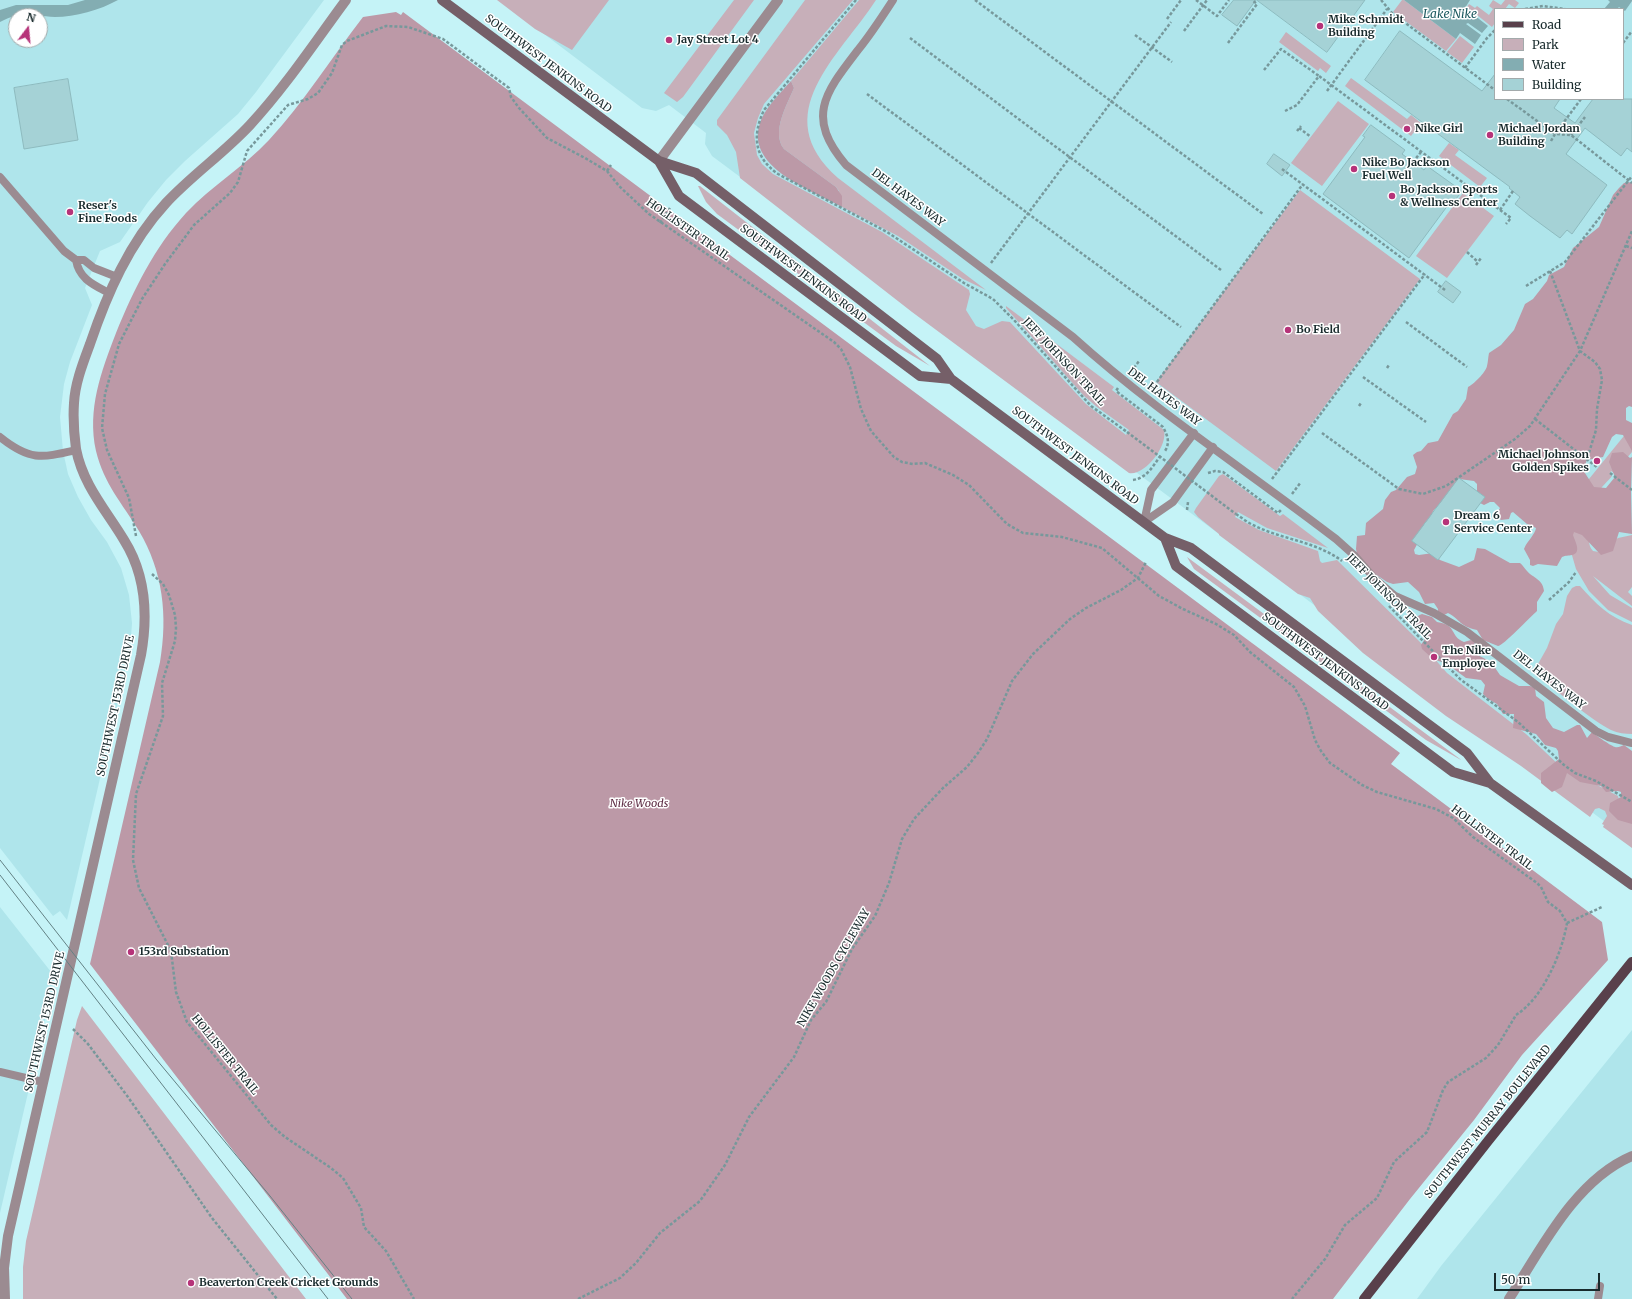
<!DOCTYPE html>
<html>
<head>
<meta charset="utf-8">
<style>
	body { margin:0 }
	#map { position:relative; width:1632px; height:1299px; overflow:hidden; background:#c5f3f7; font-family:Merriweather,serif }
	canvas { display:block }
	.legend { position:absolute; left:1494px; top:8px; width:130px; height:92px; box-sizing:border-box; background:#fff; border:1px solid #a3aaab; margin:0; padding:5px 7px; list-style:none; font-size:12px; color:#182a2c }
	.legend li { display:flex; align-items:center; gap:8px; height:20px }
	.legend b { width:20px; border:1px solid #a3aaab }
	.north { position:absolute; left:8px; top:8px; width:40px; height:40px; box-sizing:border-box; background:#fff; border:1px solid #a3aaab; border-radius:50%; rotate:16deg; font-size:11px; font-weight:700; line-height:16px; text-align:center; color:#182a2c }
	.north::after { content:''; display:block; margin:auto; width:14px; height:18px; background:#b63379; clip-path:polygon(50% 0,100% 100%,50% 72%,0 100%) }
	.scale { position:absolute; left:1494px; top:1273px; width:106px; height:18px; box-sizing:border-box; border:2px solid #182a2c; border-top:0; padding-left:5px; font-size:12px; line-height:14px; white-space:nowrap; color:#182a2c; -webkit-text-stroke:3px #fff; paint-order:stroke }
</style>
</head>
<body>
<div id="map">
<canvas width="1632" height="1299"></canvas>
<ul class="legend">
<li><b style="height:5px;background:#59404b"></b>Road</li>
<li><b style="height:11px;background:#c7afb9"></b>Park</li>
<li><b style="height:11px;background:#83adb2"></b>Water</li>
<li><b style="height:11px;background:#a5d2d6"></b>Building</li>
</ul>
<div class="north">N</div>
<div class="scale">50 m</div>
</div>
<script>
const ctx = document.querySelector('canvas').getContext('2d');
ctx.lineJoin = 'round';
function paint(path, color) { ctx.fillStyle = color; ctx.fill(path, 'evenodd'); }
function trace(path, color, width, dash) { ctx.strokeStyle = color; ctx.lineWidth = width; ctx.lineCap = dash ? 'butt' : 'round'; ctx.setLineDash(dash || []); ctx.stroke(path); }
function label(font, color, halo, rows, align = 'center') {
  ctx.font = font + ' Merriweather,serif'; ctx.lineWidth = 3; ctx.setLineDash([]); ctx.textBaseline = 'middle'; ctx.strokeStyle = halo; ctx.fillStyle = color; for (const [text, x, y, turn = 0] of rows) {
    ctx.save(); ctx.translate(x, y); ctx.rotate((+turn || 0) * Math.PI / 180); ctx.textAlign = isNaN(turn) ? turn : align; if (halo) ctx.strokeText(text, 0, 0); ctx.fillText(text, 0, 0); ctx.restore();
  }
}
const built = new Path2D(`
	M0,0h324l-68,92 -18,22 -53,47 -19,19 -18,22 -28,40 -20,9 -15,37 7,17 -22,57 -6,22 -4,33 3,34 5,23 10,23 13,23 16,22 14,26 8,27 3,28 -2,27 -63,270 -7,-9 -7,5 -53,-68zM16,16h24v24h-24z
	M499,0h1133v842l-920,-686 -7,-12 1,-11 -37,-28 -13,6 -14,-3zM1495,9h128v90h-128z
	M0,907l55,70 -55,236z
	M1632,1030v269h-215l24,-33z`);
const green = new Path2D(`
	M497,0h112l-37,50 -37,-21z
	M734,0h20l-71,97 -6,5 -13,-9z
	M805,0h48l-89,104 -6,14 -4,15 3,22 5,9 11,10 109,58 87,58 1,4 -4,16 10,16 8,3 18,-8 8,1 76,82 40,31 3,-5 -32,-23 -13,-11 -78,-88v-2l108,81 -2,3 52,40c4,16 -19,46 -35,43l-217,-161 -172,-134 -4,-26 -9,-17 -10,-10v-5z
	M859,0h17c-37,57 -110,114 -38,178l148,112 -23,-11 -65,-43 -56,-29 -3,-16 -3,-4 -52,-38c-13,-17 3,-44 10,-61l-3,-7z
	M1402,0h2l52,39 -10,12 -53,-39z
	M1493,0l8,5 4,-5h10l4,3 -4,5 -6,-4 -4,5h-10v14l-3,4 -25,-20 2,-3 6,4 2,-2 12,9 4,-6 -4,-3z
	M1286,32l45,34 -5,7 -6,-5 -2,3 -39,-29z
	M1460,36l14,11 -12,16 -15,-11z
	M1351,78l56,41 4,-4 10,8 -10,13 -66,-50z
	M1338,101l31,23 -47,62 -31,-23z
	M1449,143l10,7 -4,5 32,23 -7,9 -41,-31z
	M698,186h2l230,180 -34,-20 -179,-132 -11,-12z
	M1300,190l120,89 -144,192 -120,-89z
	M1463,193l31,23 -47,62 -31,-22z
	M1632,426v26l-18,21 -3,-2 -1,3 2,2c-4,5 -11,11 -14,17 -6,13 -15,48 -5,58l6,1 19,-14 14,-3v52l-4,5 4,4v10l-39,-30 17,19 22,13v14l-24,-12 -19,-19 -13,-22 -7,-24 10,-51 10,-15z
	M1223,474l57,42 3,-2 45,34 -61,-20 -29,-16 -3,5 24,13 59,21 2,10 2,2 15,-3 82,81 28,32 79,61 33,31 59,31 2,8 12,12v32l-29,-21 1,-2 -2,-1 5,-8 -2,-5 -6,-3 -4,1 -5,8 -69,-51 -75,-50 -83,-63 -45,-42 -8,-13 -12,-4 -79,-59v-1l-21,-17 -4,-5 2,-4 23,-32z
	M1187,557l273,202 1,1 -35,-20 -232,-171z
	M1576,586h4c16,18 29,31 52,39v109c-7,0 -14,-1 -21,-4 -15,-7 -63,-44 -73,-57v-9l9,-16 9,-24 7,-10 4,-18 5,-8z
	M82,1006l224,293h-283v-32l3,-26 51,-221z`);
const forest = new Path2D(`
	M396,12l5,3 2,-3 997,741 -9,11 211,158 6,38 -86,95 -48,65 -64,79 -77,100h-986l-257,-335 70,-302c8,-46 3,-91 -21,-131 -17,-28 -35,-47 -43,-80 -9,-42 5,-79 20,-118 18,-44 38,-85 70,-120 25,-27 58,-46 83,-73 35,-38 63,-83 94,-123z
	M791,81l3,7c-7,17 -23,44 -10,61l52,38 6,9v11c-33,-18 -106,-43 -78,-93 7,-12 18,-23 27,-33z
	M1632,182v225l-3,-1 -3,2v12l6,3v28l-9,-16 -7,-1 -4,3 -9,20 -16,3 -4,10 11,17 12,1 9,-11 -6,-15 3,-9 11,-1 7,6 2,-1 -1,35 1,42 -13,-2 -6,19 -12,4 -19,-20 -8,-3 -1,3c2,6 9,18 -1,20 -4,1 -6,0 -10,2l-5,9 -19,-2 -5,2 -3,-1v-5l-6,-11c3,-8 11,-14 12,-21l-9,-4 -14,-12 -2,1 -2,6 -8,1 -5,-5 4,-7 -6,-6h-4l-6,3 -4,-2 -3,-12v-7l-3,-3 -15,-2 -13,19 -13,13 -2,8 -6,4 -5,16 -6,11 1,4 4,1 14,-2 7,7 19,7 15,-7 3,-12 8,1 25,14h10c3,2 4,5 7,8 6,7 16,8 17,20l-7,11v9c-7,6 -34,35 -39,35l-15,-6 -6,-10c-18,-4 -16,-10 -29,-17l-6,3 -4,-4v-3l-4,-6 -9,1 -6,-12 -11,-10 -15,2 -6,-2 -28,-19 -3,-14 1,-13 8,-1 1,-12 17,-14 2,-9 6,-8 5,-2 11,-13 8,-3 2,-7 -4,-12 4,-3 4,-1 7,-8 10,-2 15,-27 5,-3 8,-12 2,-12c5,-2 18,-15 19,-21 1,-4 1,-8 2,-13l12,-8 13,-15 11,-26 8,-5 14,-18 2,-6 15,-8 9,-19 26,-21 14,-32 6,-7 5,-5z
	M1422,614l10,3 5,5c21,3 12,14 27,20l7,-2 4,2 -2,8 1,3 17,9 9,13 5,3 14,8h11l5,2 1,8 8,6 2,16 7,10 11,4 13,-7h3l7,13 5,-6c3,3 21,15 23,15 3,1 6,-1 9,-2l8,6v73l-14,-4 -9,-9 1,-8 11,-6v-5l-3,-1 -12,1 -5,-6 -21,-4 -13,-9 -5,14 -10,5 -11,-9v-10l18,-14 -1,-8 -2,-3 -11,-3 -9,-11 -23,-6 1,-14h-11l-6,-10 -9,-5 -5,-5 2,-9 -4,-5 -15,-2 -19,-14 -14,-5 -11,-10 -1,-4 5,-8 -12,-11c-1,-7 1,-9 8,-12z`);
const water = new Path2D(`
	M85,0h33c-18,10 -43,17 -63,17 -25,-1 -31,-7 -55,5v-12l16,-5h52z
	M1404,0h66l-5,8 23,18 -6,7 -14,-10 -2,1 15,11 -6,9 -15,-11 -4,6z
	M1608,0h24v1l-7,10 -6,-4 -2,2h-13l6,-7z`);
const building = new Path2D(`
	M1234,0h22l-19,26 -15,-11z
	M1257,0h108l-38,52z
	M1400,31l82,60 13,-17v25h65l-6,9 21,15 18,-24h39v53l-5,-4 -6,8 -36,-28 -19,26 41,31 -35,49 -5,-4 -7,8 -30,-22 -15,-12 5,-7 -11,-9 1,-1 -145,-107z
	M68,79l10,61 -54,9 -10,-61z
	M1371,125l34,25 -3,4 22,16 3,-4 35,25 -9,12 -2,-2 -42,57 -86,-64 42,-57 -2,-1z
	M1274,154l16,11 -8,11 -15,-12z
	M1446,281l15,11 -8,11 -15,-11z
	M1459,478l26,19 -47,63 -26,-19z`);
const path = new Path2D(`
	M856,0l-92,110c-12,26 -10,47 14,64l109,58 77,51 29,16 21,21 77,86 36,26
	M975,0l288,214
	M1196,0l21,16 12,-16
	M1381,0l11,13 103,77
	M1525,9l18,-3 22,3
	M1167,19l14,-19
	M1184,31l23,-31
	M1135,35l37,27
	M910,38l311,232
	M1228,43l29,-39 -5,-4
	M1623,43l9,-12
	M1465,68l22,-30 8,-8
	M1264,70l17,-21 38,27
	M1327,91l60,-82
	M867,94l314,233
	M1507,99l48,35 26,-35
	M1285,111l12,-6 22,-29 192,142 -5,6
	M1299,128l12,9
	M1297,131l4,-5
	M1571,135l14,-18
	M1551,141l4,-7 16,1 61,48
	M1413,162l8,-10
	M1282,169l163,121
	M607,171l4,-6
	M886,183l5,-7
	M1500,210l13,-19
	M660,223l10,-15
	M1626,246l6,2
	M1467,252l11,10
	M991,263l180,-241
	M1476,265l5,-7
	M1550,271l30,80 15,11 5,7 2,11 -5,29 -1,21 -9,29
	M1526,286l39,-24 67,-86
	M1406,322l61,45
	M1387,368l2,-3
	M1131,372l8,-11
	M1363,377l63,45
	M1118,388l-2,3 47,36c5,9 7,16 2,24
	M1151,390l152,-206
	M1359,406l2,-3
	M1535,419l63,49
	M1322,433l77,56 24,5 23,-8 69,-47 15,-13 50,-75 52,-120
	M1208,473l7,-2 8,1 55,41 3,-3
	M1610,473l22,17
	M1272,479l153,-205
	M1133,480c14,-2 20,-14 28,-25
	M1292,494l9,-12
	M1187,510l1,-8
	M1236,514c6,4 12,9 19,12 29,14 60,15 87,35
	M136,536l-7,-38 -22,-48 -5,-22 3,-34 14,-50 23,-45 23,-35 29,-39 36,-32 8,-11 9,-31 41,-46 20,-6 10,-6 14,-20 10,-28 5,-4 39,-15 22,1 35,12 66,49 2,9 8,11 28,30 38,20 22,13 12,15 30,28 185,128 7,7 9,18 11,42 10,22 23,26 8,5 11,2 12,-1 28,12 16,10 38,39 16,9 39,4 40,11 57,48 24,13 33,15 18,11 16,17 44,35 11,19 10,34 6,11 9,12 32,22 15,7 59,17 17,9 20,19 64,46 4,4 7,15 12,9 7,12c-5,30 -24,75 -51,92l-18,30 -12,13 -38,24 -5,8 -16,42 -33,30 -17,36 -32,27 -20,34 -33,40
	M152,574l11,10 6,11 6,20 1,13 -1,13 -13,42 1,33 -27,78 -3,66 6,28 32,63 5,41 11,30 84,103 14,12 46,31 12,10 18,30 3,19 22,24 28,48
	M1549,600l20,-18 7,-10
	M1389,606l71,73 58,43 46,43 11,8 21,8 36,21
	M1567,923l35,-16
	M73,1029l15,15 40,53 84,121 65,81
	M578,1299l42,-21 16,-15 24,-30 40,-32 25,-36 24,-48 45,-60 17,-37 15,-18 26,-53 23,-33 14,-33 13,-44 12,-20 29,-31 24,-21 11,-14 9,-14 25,-58 21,-27 37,-35 16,-11 35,-18 17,-12 8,-16`);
const service = new Path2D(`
	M893,0c-11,17 -22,34 -35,50 -33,43 -53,67 -12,115l227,172c82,74 176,135 263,202l19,17 20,23 20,17 39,17 33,19 129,99 12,6 24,6
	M0,177l64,74 12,9h8l10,8 23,9
	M76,260c3,19 18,25 33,33
	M0,437c30,24 41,21 77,13
	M1144,522l7,-32 43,-57
	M1144,522l29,-20 40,-55
	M0,1072l43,10
	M1598,1299l2,-13`);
const minor = new Path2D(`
	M1509,1299c32,-50 66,-119 123,-143`);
const tertiary = new Path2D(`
	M659,161l119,-161
	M5,1299l-1,-31 4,-32 133,-581c7,-39 5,-80 -17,-115 -18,-30 -41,-55 -48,-91 -2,-15 -3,-31 -2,-46 1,-20 9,-40 16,-59 17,-50 39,-101 76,-141 26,-28 58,-50 84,-78 36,-39 65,-83 96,-125`);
const secondary = new Path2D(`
	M442,0l217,161
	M951,379l-31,-3 -241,-180 -20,-35 37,12 241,186 14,20 214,159 26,10 276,205 23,30 142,102
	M1165,538l11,28 277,206 37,11`);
const primary = new Path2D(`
	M1364,1299l124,-158 144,-179`);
const tram = new Path2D(`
	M0,860l156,199 114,137 82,103
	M0,875l328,424`);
const pathBridge = new Path2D(`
	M1127,432l109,82`);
const markers = [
	[1320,26,4,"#b63379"],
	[669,40,4,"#b63379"],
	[1407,129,4,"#b63379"],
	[1490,135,4,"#b63379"],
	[1354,169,4,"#b63379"],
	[1392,196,4,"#b63379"],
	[70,212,4,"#b63379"],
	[1288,330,4,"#b63379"],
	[1597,461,4,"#b63379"],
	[1446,522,4,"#b63379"],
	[1434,657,4,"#b63379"],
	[131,952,4,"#b63379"],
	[191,1283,4,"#b63379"]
];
const poiNames = [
	["Mike Schmidt",1328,20],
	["Building",1328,33],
	["Jay Street Lot 4",677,40],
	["Nike Girl",1415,129],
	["Michael Jordan",1498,129],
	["Building",1498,142],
	["Nike Bo Jackson",1362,163],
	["Fuel Well",1362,176],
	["Bo Jackson Sports",1400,190],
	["& Wellness Center",1400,203],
	["Reser's",78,206],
	["Fine Foods",78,219],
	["Bo Field",1296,330],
	["Michael Johnson",1589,455,"right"],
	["Golden Spikes",1589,468,"right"],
	["Dream 6",1454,516],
	["Service Center",1454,529],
	["The Nike",1442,651],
	["Employee",1442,664],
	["153rd Substation",139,952],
	["Beaverton Creek Cricket Grounds",199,1283]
];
const streetNames = [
	["SOUTHWEST JENKINS ROAD",548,64,37],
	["DEL HAYES WAY",908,198,37],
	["HOLLISTER TRAIL",688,230,35],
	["SOUTHWEST JENKINS ROAD",803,274,37],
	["JEFF JOHNSON TRAIL",1064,362,47],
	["DEL HAYES WAY",1164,397,37],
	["SOUTHWEST JENKINS ROAD",1075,456,37],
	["JEFF JOHNSON TRAIL",1389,597,45],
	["SOUTHWEST JENKINS ROAD",1325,662,37],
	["DEL HAYES WAY",1549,680,38],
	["SOUTHWEST 153RD DRIVE",116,706,-78],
	["HOLLISTER TRAIL",1492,838,37],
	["NIKE WOODS CYCLEWAY",834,968,-60],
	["SOUTHWEST 153RD DRIVE",45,1022,-77],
	["HOLLISTER TRAIL",225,1055,51],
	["SOUTHWEST MURRAY BOULEVARD",1488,1122,-51]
];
const parkNames = [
	["Nike Woods",639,804]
];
const waterNames = [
	["Lake Nike",1450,15]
];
paint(built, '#afe5eb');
paint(green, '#c7afb9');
paint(forest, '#bc99a7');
paint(water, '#83adb2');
paint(building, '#a5d2d6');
trace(building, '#8ebbbf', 1);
trace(path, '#77989b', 2.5, [3, 2]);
trace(service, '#9b8b91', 8);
trace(minor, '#9b8b91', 10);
trace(tertiary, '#9b8b91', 10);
trace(secondary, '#755f68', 10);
trace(primary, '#59404b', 10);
trace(tram, '#638184', 1);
trace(pathBridge, '#77989b', 2.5, [3, 2]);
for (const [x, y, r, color] of markers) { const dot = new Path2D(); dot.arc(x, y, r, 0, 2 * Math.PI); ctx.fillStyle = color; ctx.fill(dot); trace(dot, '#fff', 1.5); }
label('bold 11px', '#182a2c', '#fff', poiNames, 'left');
label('11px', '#182a2c', '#fff', streetNames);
label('italic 11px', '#5e2d44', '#fff', parkNames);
label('italic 12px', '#1a575d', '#fff', waterNames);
</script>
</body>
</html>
